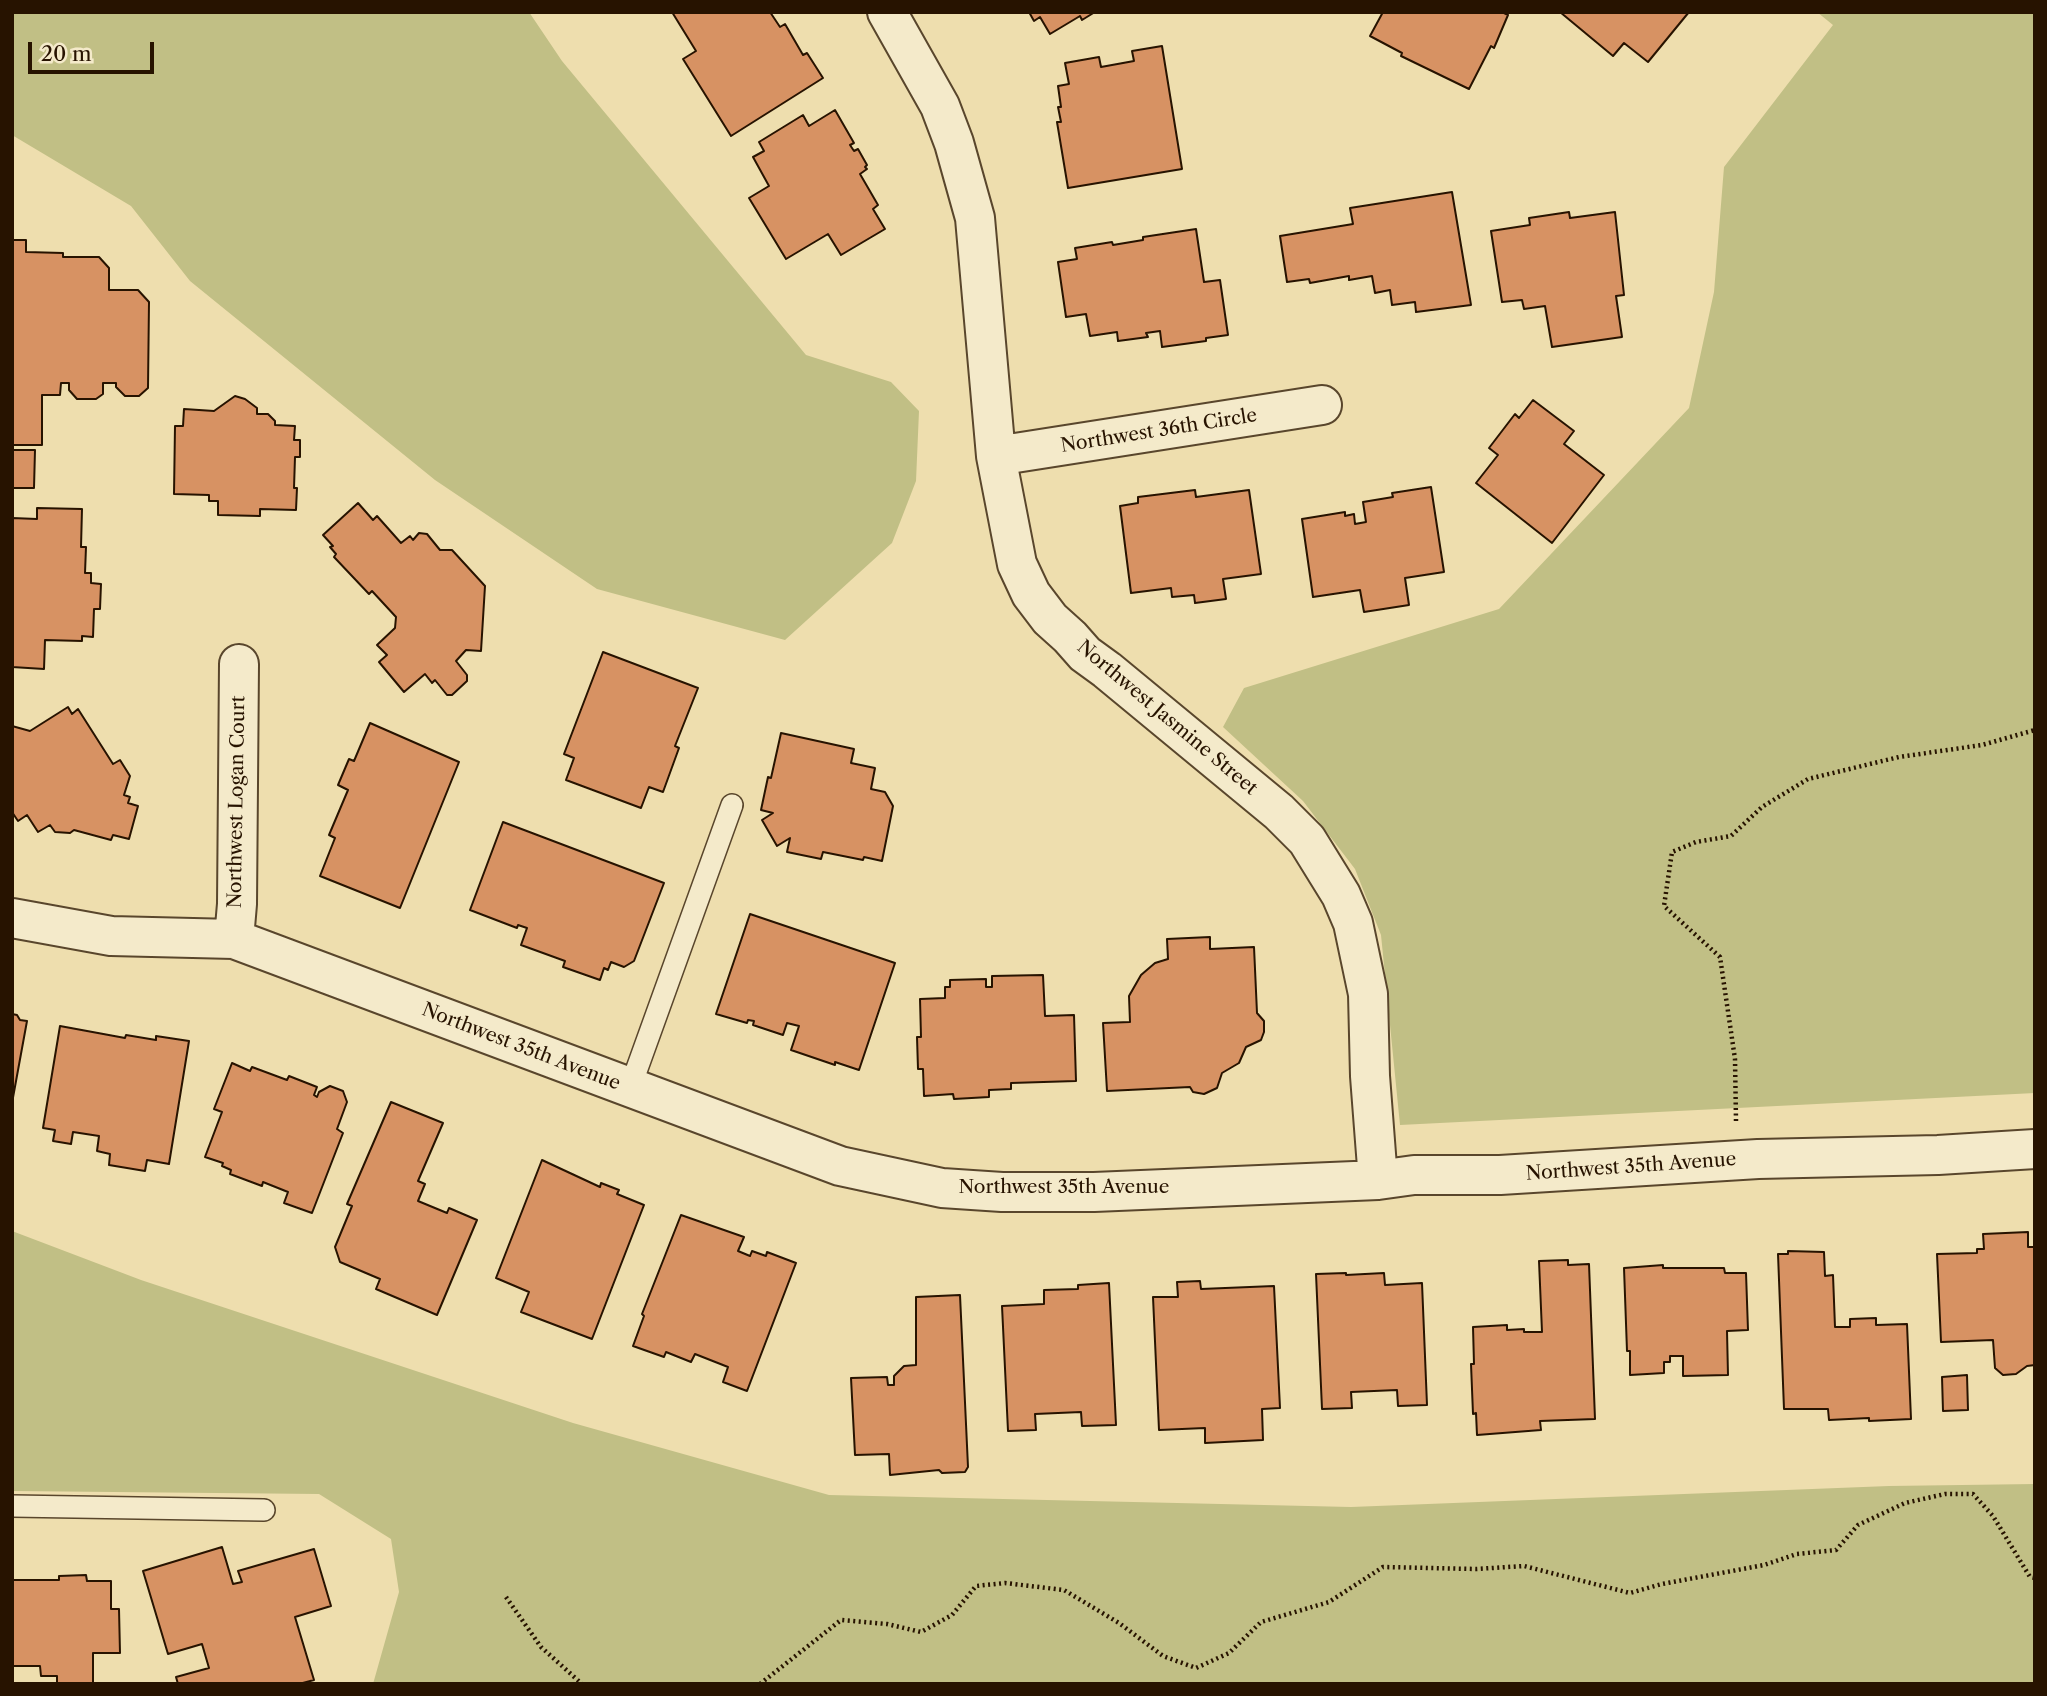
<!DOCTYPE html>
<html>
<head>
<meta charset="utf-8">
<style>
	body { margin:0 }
	#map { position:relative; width:2047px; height:1696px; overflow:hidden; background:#eedeae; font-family:"Libre Caslon Text",serif }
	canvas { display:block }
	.frame { position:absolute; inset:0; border:14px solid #271300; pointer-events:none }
	.scale { position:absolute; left:28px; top:42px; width:126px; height:32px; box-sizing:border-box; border:4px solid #271300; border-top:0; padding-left:9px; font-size:21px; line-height:24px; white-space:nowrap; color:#271300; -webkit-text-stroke:5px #f4eaca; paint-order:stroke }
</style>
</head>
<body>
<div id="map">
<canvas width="2047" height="1696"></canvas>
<div class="frame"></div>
<div class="scale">20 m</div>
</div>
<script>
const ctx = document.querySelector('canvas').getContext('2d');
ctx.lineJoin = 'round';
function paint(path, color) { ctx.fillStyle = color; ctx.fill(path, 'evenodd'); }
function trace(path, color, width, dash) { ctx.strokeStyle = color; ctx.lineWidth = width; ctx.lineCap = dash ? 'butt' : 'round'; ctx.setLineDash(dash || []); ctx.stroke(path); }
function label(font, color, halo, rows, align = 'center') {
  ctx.font = font + ' "Libre Caslon Text",serif'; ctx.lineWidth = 5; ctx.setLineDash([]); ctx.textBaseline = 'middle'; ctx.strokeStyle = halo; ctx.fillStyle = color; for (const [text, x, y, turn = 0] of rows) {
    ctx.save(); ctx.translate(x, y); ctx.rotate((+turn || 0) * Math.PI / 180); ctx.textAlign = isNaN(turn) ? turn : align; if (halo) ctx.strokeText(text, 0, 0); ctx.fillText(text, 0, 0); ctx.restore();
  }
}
const green = new Path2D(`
	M12,12h517l33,49 244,294 85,27 28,29 -3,70 -24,62 -107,97 -188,-51 -162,-109 -245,-199 -59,-75 -119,-71z
	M1817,12h218v1081l-635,32 -19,-190 -26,-66 -52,-68 -80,-74 21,-39 255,-79 190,-201 25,-116 10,-125 109,-142z
	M12,1231l129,49 432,143 256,72 522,12 538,-21 146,-2v200h-1662l26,-92 -8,-53 -72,-45 -307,-3z`);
const building = new Path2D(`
	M672,12h98l10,15 5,-3 18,31 4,-2 16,25 -92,58 -48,-77 13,-8z
	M1029,12h66l-13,8 -2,-4 -30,18 -10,-17 -6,4z
	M1383,12h119l6,3 -14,33 -3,-2 -22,43 -68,-33 1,-3 -32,-17z
	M1560,12h129l-41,50 -24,-19 -11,13z
	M1162,46l20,123 -114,19 -11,-66h4l-3,-15h3l-3,-21 11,-2 -4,-21 34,-6 2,10 33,-6 -2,-10z
	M835,110l19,33 -4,2 4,6 4,-2 9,16 -2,2 2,2 -7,5 18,31 -5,4 12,20 -44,26 -13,-21 -42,25 -37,-61 20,-12 -16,-29 11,-6 -5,-9 44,-27 6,11z
	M1452,192l19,113 -55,7 -1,-10 -23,3 -2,-15 -15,3 -3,-17 -23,4v-4l-39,7 -1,-4 -22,3 -7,-46 73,-12 -3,-16z
	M1569,212l1,6 45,-6 9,83 -8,1 6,41 -70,10 -7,-41 -21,3 -2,-9 -20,2 -11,-71 39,-6 -1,-7z
	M1196,229l8,53 16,-2 8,55 -22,3v3l-44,6 -2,-16 -14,2 2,4 -30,4 -1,-9 -27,4 -4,-22 -20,3 -8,-55 19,-3 -2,-11 37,-6 1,3 30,-5v-3z
	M12,240h14v12l37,1v4h36l10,11v22h29l11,12 -1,86 -9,8h-14l-9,-9v-4h-13v11l-7,5h-19l-8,-9v-7h-8l-1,12h-18v50h-30z
	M235,396l10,3 12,9v6h11l7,7v4l20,1 -1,14h6v17h-5l-1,31h3l-1,22 -36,-1v7l-42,-1v-14h-9v-6l-35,-1 1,-68h8l1,-17 30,2z
	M1533,400l41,31 -10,13 40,31 -52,68 -76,-60 22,-28 -9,-7 26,-34 4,4z
	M12,450h23l-1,38h-22z
	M1431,487l13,85 -39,6 4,27 -45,7 -4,-22 -47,7 -11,-78 43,-7v4l9,-2 1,10 11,-2 -3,-20 30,-5 -1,-4z
	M1195,490l1,7 53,-7 12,84 -38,5 3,20 -31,4 -1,-8 -22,2 -1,-9 -40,5 -11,-87 18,-3v-6z
	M358,503l15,17 4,-4 24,27 9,-7 3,4 6,-7 8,1 13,16h12l33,36 -4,65 -15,-1 -10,11 11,14v6l-15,14h-5l-12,-15 -3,3 -7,-9 -21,18 -25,-30 8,-7 -10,-10 18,-17 1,-11 -24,-26 -3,3 -35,-37 2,-3 -6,-7 3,-1 -10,-11z
	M37,508l45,1 -1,38h5l-1,26h6v10l10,1 -1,25h-6l-1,28 -11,-1v5l-37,-1 -1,29 -32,-2v-149l25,1z
	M603,652l95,36 -23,58 4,2 -16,44 -14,-5 -8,21 -75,-28 8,-22 -10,-4z
	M68,707l4,7 6,-5 35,55 7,-4 10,16 -6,19 6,2 -2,6 10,3 -9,33 -16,-4 -2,5 -37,-10 -4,3 -15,-1 -5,-7 -12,7 -11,-17 -9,6 -6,-9v-86l18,5z
	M370,723l89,39 -59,146 -80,-32 15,-38 -6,-3 19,-45 -10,-5 11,-26 5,2z
	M781,733l73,16 -3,14 24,5 -4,21 14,3 8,14 -11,55 -18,-4 -1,3 -40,-8 -2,7 -34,-7 3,-14 -13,8 -15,-26 11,-7 -12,-3 7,-33 3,1z
	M503,822l161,61 -30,78 -10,6 -13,-5 -3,8 -4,-2 -4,12 -37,-13 2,-6 -44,-16 6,-17 -9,-3 -1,3 -47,-18z
	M750,914l145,49 -36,107 -24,-8v3l-44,-15 8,-24 -12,-3 -4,12 -30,-10 1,-4 -6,-1 -1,3 -31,-9z
	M1210,937v12l44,-2 3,66 7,8v11l-3,8 -15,7 -7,16 -17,10 -5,15 -13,6 -11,-2 -3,-5 -83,4 -4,-68 27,-1 -1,-26 12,-21 14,-12 13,-4 -1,-20z
	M1043,975l2,41 29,-1 2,66 -65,2v6l-22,1v7l-35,2 -1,-5 -29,2 -1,-27h-5l-1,-32h4l-1,-38 25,-1v-11h5v-7l36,-1v8h6v-11z
	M12,1014l5,1 3,5 7,1 -15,82z
	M60,1026l65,12 1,-3 30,5v-4l33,5 -20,123 -22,-4 -2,11 -36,-6 1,-11 -13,-3 2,-15 -26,-4 -2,12 -18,-3 2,-11 -12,-2z
	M232,1063l18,8 2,-4 35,13 2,-4 28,11 -3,8 3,2 2,-5 11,-6 13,5 4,11 -10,27 6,4 -31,80 -28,-10 4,-11 -25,-10 -1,4 -32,-12 1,-4 -9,-4 1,-3 -18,-6 17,-45 -8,-3z
	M391,1102l52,21 -25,58 7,3 -7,17 29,12 2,-5 28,12 -40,95 -61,-26 4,-10 -40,-17 -5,-15 17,-41 -5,-2z
	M542,1160l58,27 1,-4 18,7 -2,4 27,11 -52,134 -71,-27 8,-20 -33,-14z
	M681,1215l63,22 -6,14 12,5 2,-5 14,5 1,-4 29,11 -49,128 -24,-9 5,-15 -33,-13 -4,8 -25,-10 -2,5 -31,-11 11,-30 -2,-2z
	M2028,1232v15h7v118l-8,1 -11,8 -13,1 -8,-7 -2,-28 -52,2 -4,-88 40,-1v-4h7l-1,-15z
	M1788,1251l36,1 1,24 8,-1 2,52h15v-8l26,-1v7l31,-1 4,95 -42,2v-3l-40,2 -1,-11h-44l-6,-155h10z
	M1568,1260v5l21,-1 6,155 -55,2 1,9 -64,5 -1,-22 -3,1 -2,-50h3l-1,-37 34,-2v5l17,-1v3h18l-3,-71z
	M1663,1265v3h61l1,5h21l2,57 -21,1 1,44 -45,1v-20h-13v6h-6v11l-34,2v-24h-3l-3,-83z
	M1346,1273v2l38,-2 1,12 37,-2 5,122 -29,1 -1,-16 -46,2 1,16 -30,1 -6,-135z
	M1200,1281l1,8 73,-3 6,122 -18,1 1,31 -58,3v-15l-46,2 -6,-133h25l-1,-15z
	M1109,1283l7,142 -34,1 -1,-14 -46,2 1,16 -28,1 -6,-125 42,-2v-14l34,-1v-4z
	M960,1295l8,172 -3,5 -23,1 -3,-3 -49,5 -1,-21 -34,1 -4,-77 36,-1 1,8h6v-9l10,-10 12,-1v-68z
	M1967,1375l1,35 -25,1 -1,-34z
	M222,1547l11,37 9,-2 -4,-11 76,-22 17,57 -36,11 19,63 -15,4h-121l-2,-7 33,-9 -7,-24 -34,10 -25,-83z
	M86,1575l1,6h24v28h8l1,44h-27v31h-36v-8h-16l-1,-10h-28v-86h47v-4z`);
const path = new Path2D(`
	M1736,1121l-1,-62 -15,-102 -56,-51 8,-54 24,-10 35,-6 31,-29 46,-28 91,-22 83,-12 53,-15
	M506,1597l35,50 41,37
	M760,1684l81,-64 46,4 34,8 31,-17 24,-29 29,-3 59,7 55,33 44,33 33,12 33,-15 32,-31 68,-20 54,-35 93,2 48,-3 106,27 32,-9 102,-19 33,-11 39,-4 22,-25 47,-22 40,-9h28l20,22 37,61 5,1`);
const service = new Path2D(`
	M630,1088l102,-283
	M12,1506l252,4`);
const minor = new Path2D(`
	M887,12l53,94 14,37 21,75 21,238 21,108 14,30 19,25 20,18 15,17 22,16 172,142 28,28 34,55 12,28 15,71 2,82 8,104
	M996,456l326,-51
	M12,918l99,18 123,3 606,227 102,22 60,4h92l284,-12 36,-5h86l258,-16 180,-4 97,-6
	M234,939l3,-35 2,-240`);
const streetNames = [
	["Northwest 36th Circle",1159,431,-9],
	["Northwest Jasmine Street",1167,718,40],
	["Northwest Logan Court",237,802,-89],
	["Northwest 35th Avenue",521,1047,21],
	["Northwest 35th Avenue",1631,1167,-4],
	["Northwest 35th Avenue",1064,1188]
];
paint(green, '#c1bf85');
paint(building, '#d79263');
trace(building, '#271300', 2);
trace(service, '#59462c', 24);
trace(minor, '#59462c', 42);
trace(path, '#271300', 4.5, [2, 3.5]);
trace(service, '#f4eaca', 21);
trace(minor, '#f4eaca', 38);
label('19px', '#271300', '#f4eaca', streetNames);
</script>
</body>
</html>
